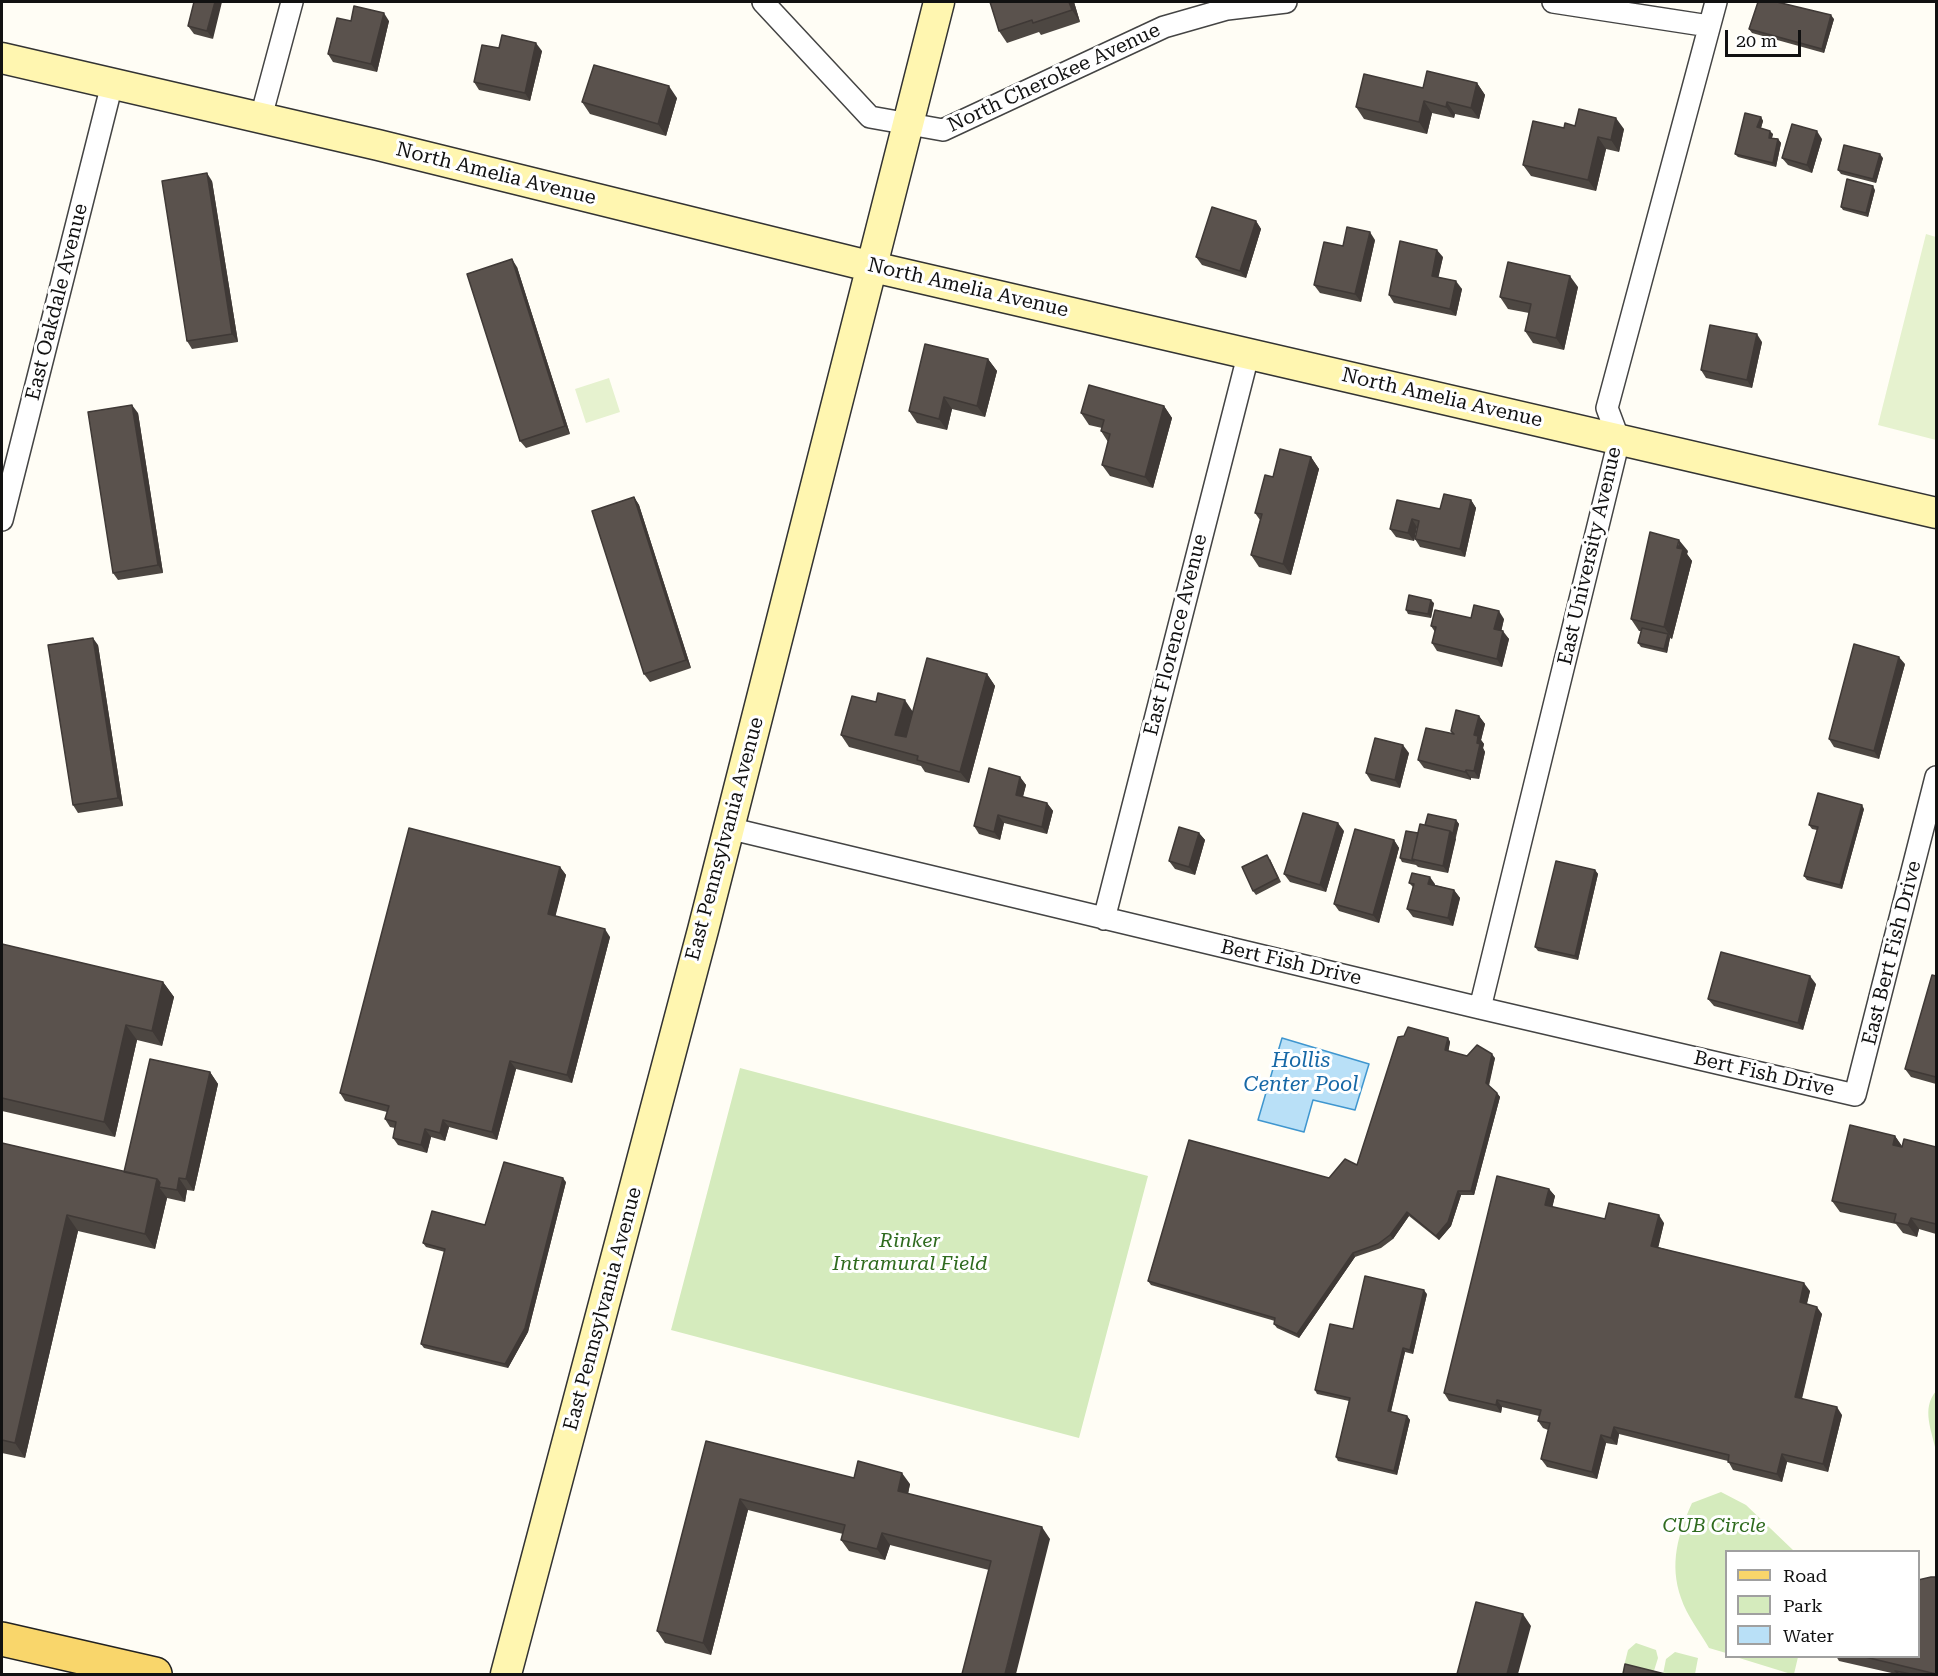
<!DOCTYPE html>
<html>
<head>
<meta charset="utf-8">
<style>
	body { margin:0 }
	#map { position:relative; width:1938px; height:1676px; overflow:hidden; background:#fffdf5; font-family:"Roboto Serif",serif }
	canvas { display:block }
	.frame { position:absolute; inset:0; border:3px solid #111; pointer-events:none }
	.legend { position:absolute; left:1725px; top:1550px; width:195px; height:108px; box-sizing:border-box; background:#fff; border:2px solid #a0a0a0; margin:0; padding:8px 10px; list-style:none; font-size:18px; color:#111 }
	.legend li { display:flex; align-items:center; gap:12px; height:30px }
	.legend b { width:30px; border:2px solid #a0a0a0 }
	.scale { position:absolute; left:1725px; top:30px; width:76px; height:27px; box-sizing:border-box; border:3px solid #111; border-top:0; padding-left:8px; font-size:18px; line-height:21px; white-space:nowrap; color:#111; -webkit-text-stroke:4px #fff; paint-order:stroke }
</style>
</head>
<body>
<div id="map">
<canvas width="1938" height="1676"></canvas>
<div class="frame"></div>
<ul class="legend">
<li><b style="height:8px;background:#f9d66b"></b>Road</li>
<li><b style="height:16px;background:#d5ebbd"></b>Park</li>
<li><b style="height:16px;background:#b9e0f7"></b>Water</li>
</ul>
<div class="scale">20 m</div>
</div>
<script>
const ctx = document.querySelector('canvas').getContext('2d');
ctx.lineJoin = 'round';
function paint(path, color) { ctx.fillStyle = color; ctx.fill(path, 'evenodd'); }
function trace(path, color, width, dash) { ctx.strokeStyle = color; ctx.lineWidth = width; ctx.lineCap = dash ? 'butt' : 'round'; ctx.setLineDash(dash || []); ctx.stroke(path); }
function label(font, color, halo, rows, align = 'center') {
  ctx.font = font + ' "Roboto Serif",serif'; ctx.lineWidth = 6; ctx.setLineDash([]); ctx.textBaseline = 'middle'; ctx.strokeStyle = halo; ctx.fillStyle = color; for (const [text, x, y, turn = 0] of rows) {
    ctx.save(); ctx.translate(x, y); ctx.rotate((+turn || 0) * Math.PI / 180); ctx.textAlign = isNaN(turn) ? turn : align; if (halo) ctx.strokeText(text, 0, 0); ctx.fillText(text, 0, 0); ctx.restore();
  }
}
const green = new Path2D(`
	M740,1068l408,108 -69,262 -408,-108z
	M1936,1391v60c-4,-20 -15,-42 0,-60z
	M1721,1492l25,13 48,46 -68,1v101l-17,-5c-9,-16 -22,-32 -28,-50 -12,-34 -3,-64 11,-95z
	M1636,1643l20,7 2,8 -5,16h-31l6,-24z
	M1675,1652l23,6 -3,16h-32l3,-15z
	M1736,1657l62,-1v1l-4,17h-3z`);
const pitch = new Path2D(`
	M1926,234l10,3v203l-58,-15z
	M609,378l11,34 -34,11 -11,-34z`);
const water = new Path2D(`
	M1282,1038l87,26 -14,46 -42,-10 -9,32 -46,-12z`);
const street = new Path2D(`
	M763,2l107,115 73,13 221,-103 63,-18 59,-7
	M1553,2l156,24
	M261,117l31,-115
	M2,520l110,-436
	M728,828l752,180 375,87 81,-318
	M1104,919l145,-567
	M1480,1008l139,-568 -12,-32 109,-406`);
const secondary = new Path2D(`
	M2,58l376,87 495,122 1063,246
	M506,1674l197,-744 236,-928`);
const primary = new Path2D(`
	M2,1639l153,35`);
const wall = new Path2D(`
	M194,2l19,37 -19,-5 -6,-8z
	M990,2h84l6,20 -39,13 -2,-3 -32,11 -8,-12z
	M1834,19l-10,34 -72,-20 -3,-4z
	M351,21h38l-12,51 -44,-10 -5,-8z
	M499,48l43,3 -12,50 -51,-11 -5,-8z
	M1477,83l8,12 -6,24 -24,-5 -1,4 -22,-5 -5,21 -63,-15 -8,-12 67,-19z
	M677,98l-11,38 -76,-22 -8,-12z
	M1761,117l2,4 -2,7 12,6 -1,4 6,1 3,4 -5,24 -38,-10 -3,-3z
	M1575,126l49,3 -5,23 -13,-3 -10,42 -65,-15 -8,-11 41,-37z
	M1822,139l-10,34 -24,-8 -6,-7z
	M1883,158l-7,25 -35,-9 -3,-4z
	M212,181l26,161 -46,7 -5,-8z
	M1875,190l-7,27 -25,-7 -2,-3z
	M1256,221l5,8 -15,49 -44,-13 -6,-8z
	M1375,240l-14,62 -41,-9 -6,-8z
	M1443,257l-5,20 24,12 -6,27 -62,-13 -5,-8z
	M517,267l53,167 -44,14 -6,-7z
	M1578,287l-14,63 -31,-7 -8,-12 4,-18 -21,-4 -8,-12z
	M1762,342l-10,46 -46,-10 -5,-8z
	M988,359l9,12 -12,46 -33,-8 -5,21 -30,-7 -8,-12z
	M1164,406l8,12 -19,70 -43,-12 -8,-11 6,-23 -7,-11 1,-3 -13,-3 -8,-12z
	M138,413l25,160 -45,7 -5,-7z
	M1311,457l8,12 -28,106 -32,-8 -8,-12 9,-35 -5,-7 18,-36z
	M634,497l5,8 52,163 -41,14 -6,-8z
	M1397,500l43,9 31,-9 5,8 -11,49 -45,-10 -5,-8 3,-12h-1l-3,14 -18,-4 -6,-8z
	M1688,551l-1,3 5,7 -20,78 -2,-1 -3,15 -26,-6 -3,-4 3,-12h-2l-8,-12z
	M1434,603l-3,15 -23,-4 -2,-4z
	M1471,618l33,1 -3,12 8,8 -7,28 -65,-16 -5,-8 3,-11 -4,-6z
	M98,645l25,161 -45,7 -5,-8z
	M1905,664l-26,95 -45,-12 -5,-8z
	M987,674l8,12 -26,97 -44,-11 -4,-6 -72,-19 -8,-12 72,-24z
	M1479,716l6,8 -4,16 3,4 -1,4 2,4 -6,27 -8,-1v2l-47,-12 -6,-8 35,-26 -2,-3z
	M1409,753l-9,35 -29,-7 -5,-8z
	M1020,777l6,8 -3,12 24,6 6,8 -6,23 -43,-11 -4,17 -21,-6 -5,-8z
	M1864,809l-22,80 -35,-9 -3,-4 13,-46 -5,-1 -3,-4z
	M1456,820l3,4 -11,49 -30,-6 -2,-2 -14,-3 -2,-4 25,-33z
	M1344,831l-18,61 -36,-10 -6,-8z
	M1199,833l6,7 -10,35 -20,-6 -6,-8z
	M1394,840l5,8 -20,75 -40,-12 -5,-7z
	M1270,859l11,23 -25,13 -3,-4z
	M560,867l6,8 -11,41 55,21 -38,146 -56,-14 -19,71 -48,-13 -4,14 -14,-4 -4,16 -29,-8 -5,-7 2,-10 -5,-1 -5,-8 2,-7 -42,-11 -5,-8z
	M1595,870l3,4 -20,86 -40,-9 -3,-4z
	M1409,883l26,1v1l19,5 6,8 -7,28 -40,-9 -6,-8 6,-22z
	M2,944l161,38 11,15 -12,49 -25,-6 -22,97 -113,-26z
	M1936,976v108l-25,-7 -6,-8z
	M1816,984l-13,46 -89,-24 -6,-7z
	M1448,1038l2,4 -2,9 19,5 28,2 -6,28 8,7 3,4 -26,98h-13l-10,31 -12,14 -30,-24 -16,23 -12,9 -26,9 -56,81 -22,-10 -3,-4 1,-3 -124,-36 -3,-4 181,-103 28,-13z
	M210,1072l8,12 -24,107 -7,-1 -2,12 -18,-4 -12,51 -77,-18 -53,227 -23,-5v-310l122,29z
	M1895,1136l7,10 34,1v87l-17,-5 -2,8 -14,-4 -7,-9 -56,-12 -8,-11z
	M566,1182l-38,150 -20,36 -84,-20 -3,-4 24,-92 -19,-5 -3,-4 62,-18z
	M1549,1189l6,7 -3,11 53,12 59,4 -6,24 152,44 -3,13 15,10 -20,85 40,16 -14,57 -41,-10 -5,20 -49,-12 -5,-9 -109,-27 -2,11 -11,-2 -9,36 -50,-12 -6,-8 7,-29 -5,-2 -5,-7 1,-5 -37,-9 -1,6 -52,-12 -5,-8z
	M1427,1294l-14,60 -8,-2 -14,60 16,4 3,4 -13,55 -59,-14 -2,-4 13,-56 -32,-7 -2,-4z
	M706,1441l148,37 56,6 -2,10 142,45 -61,31 -99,-25 -5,15 -36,-9 -8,-11 2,-6 -95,-24 -37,145 -46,-12 -8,-12z
	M1836,1656h82l18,18h-40l-57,-13z`);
const shadedWall = new Path2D(`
	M215,2h7l-9,37 -6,-8z
	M1069,2h5l6,20 -8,-12z
	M384,13l5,8 -12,51 -6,-8z
	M1831,15l3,4 -10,34 -2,-4z
	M536,43l6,8 -12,50 -5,-8z
	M1477,83l8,12 -6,24 -8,-11z
	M669,86l8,12 -11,38 -8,-12z
	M1424,101l8,12 -5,21 -8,-12z
	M1447,102l8,12 -1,4 -8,-11z
	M1761,117l2,4 -3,10 -3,-4z
	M1616,118l8,11 -5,23 -8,-12z
	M1770,131l3,3 -2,7 -2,-3z
	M1817,131l5,8 -10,34 -5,-8z
	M1598,137l8,12 -10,42 -8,-11z
	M1778,139l3,4 -5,24 -3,-4z
	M1880,154l3,4 -7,25 -3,-4z
	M207,173l5,8 26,161 -6,-8z
	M1873,186l2,4 -7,27 -2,-4z
	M1256,221l5,8 -15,49 -6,-7z
	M1370,232l5,8 -14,62 -6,-8z
	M1437,250l6,7 -6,27 -5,-8z
	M512,259l5,8 53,167 -5,-8z
	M1570,276l8,11 -14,63 -8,-12z
	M1456,281l6,8 -6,27 -6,-7z
	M1757,334l5,8 -10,46 -5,-8z
	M988,359l9,12 -12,46 -8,-11z
	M944,397l8,12 -5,21 -8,-11z
	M132,405l6,8 25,160 -5,-8z
	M1164,406l8,12 -19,70 -8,-11z
	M1311,457l8,12 -28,106 -8,-11z
	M634,497l5,8 52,163 -5,-8z
	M1471,500l5,8 -11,49 -5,-8z
	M1412,519l5,8 -3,14 -6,-8z
	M1679,540l9,11 -1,3 5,7 -20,78 -8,-12z
	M1431,600l3,3 -3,15 -3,-4z
	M1499,611l5,8 -4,18 -6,-8z
	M1503,631l6,8 -7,28 -5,-8z
	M1668,634l2,4 -3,15 -3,-4z
	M93,638l5,7 25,161 -5,-8z
	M1899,657l6,7 -26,95 -5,-8z
	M987,674l8,12 -26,97 -9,-11z
	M905,700l8,12 -10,34 -8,-11z
	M1479,716l6,8 -4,16 3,4 -1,4 2,4 -6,27 -5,-8 3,-28 -3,-8z
	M1403,745l6,8 -9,35 -5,-8z
	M1466,770l5,8v2l-6,-8z
	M1020,777l6,8 -5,18 -5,-8z
	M1047,803l6,8 -6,23 -5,-7z
	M1862,805l2,4 -22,80 -2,-4z
	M998,815l6,8 -4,17 -6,-8z
	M1456,820l3,4 -4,14 -2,-4z
	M1338,823l6,8 -18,61 -6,-7z
	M1450,831l6,8 -8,34 -5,-7z
	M1199,833l6,7 -10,35 -6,-8z
	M1394,840l5,8 -20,75 -6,-8z
	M560,867l6,8 -12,47 -6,-8z
	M1595,870l3,4 -20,86 -3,-4z
	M1430,877l5,7 -2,8 -5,-8z
	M1454,890l6,8 -7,28 -5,-8z
	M605,929l5,8 -38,146 -5,-8z
	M1810,976l6,8 -13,46 -5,-7z
	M163,982l11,15 -12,49 -10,-15z
	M126,1025l11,15 -22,97 -11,-15z
	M1448,1038l2,4 -2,12 -3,-4z
	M1492,1054l3,4 -7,29 -2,-4z
	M510,1061l6,8 -19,71 -5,-8z
	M210,1072l8,12 -24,107 -8,-12z
	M1497,1093l3,4 -26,98 -3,-4z
	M443,1120l6,7 -4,14 -5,-8z
	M425,1129l6,8 -4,16 -6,-8z
	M1895,1136l8,12 -10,-3z
	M179,1178l8,12 -2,12 -8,-12z
	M563,1178l3,4 -38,150 -20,36 -3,-4z
	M157,1179l6,8h-4l8,11 -12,51 -10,-15z
	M1549,1189l6,7 -4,17 -6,-8z
	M1458,1191l3,4 -10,31 -12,14 -3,-4z
	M1407,1212l2,4 -16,23 -3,-4z
	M67,1215l11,16 -53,227 -10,-15z
	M1659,1215l5,8 -7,30 -6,-7z
	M1911,1218l8,11 -2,8 -9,-12z
	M1353,1253l2,4 -56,81 -2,-4z
	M1804,1283l6,8 -5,19 -5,-8z
	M1424,1290l3,4 -14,60 -3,-4z
	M1817,1307l5,7 -22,91 -5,-8z
	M1403,1348l2,4 -15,63 -2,-4z
	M1497,1400l5,7 -1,6 -5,-8z
	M1837,1407l5,8 -14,57 -5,-8z
	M1407,1416l3,4 -13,55 -3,-4z
	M1614,1427l5,7 -2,11 -6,-7z
	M1601,1435l5,8 -9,36 -5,-7z
	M1782,1454l5,8 -5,20 -5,-8z
	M902,1473l8,11 -4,19 -8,-12z
	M740,1499l8,11 -37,145 -8,-12z
	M1042,1527l8,12 -34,135h-11z
	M882,1533l8,12 -5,15 -8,-11z
	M1523,1614l8,12 -13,48h-11z`);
const building = new Path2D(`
	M194,2h21l-8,29 -19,-5z
	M990,2h79l3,8 -39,13 -1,-3 -33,11z
	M1758,2h19l54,13 -9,34 -73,-20z
	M354,6l30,7 -13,51 -43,-10 9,-36 14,3z
	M502,35l34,8 -11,50 -51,-11 8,-37 17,3z
	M594,65l75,21 -11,38 -76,-22z
	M1427,71l50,12 -6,25 -24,-6 -1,5 -22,-6 -5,21 -63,-15 8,-33 59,14z
	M1579,109l37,9 -5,22 -13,-3 -10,43 -65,-15 10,-44 31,7 1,-5 10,3z
	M1745,113l16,4 -4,10 13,4 -1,7 9,1 -5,24 -38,-9z
	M1792,124l25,7 -10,34 -25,-7z
	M1844,145l36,9 -7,25 -35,-9z
	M207,173l25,161 -45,7 -25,-160z
	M1847,179l26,7 -7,27 -25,-6z
	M1212,207l44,14 -16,50 -44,-14z
	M1347,227l23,5 -15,62 -41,-9 10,-43 19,4z
	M1400,241l37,9 -5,26 24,5 -6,28 -61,-14z
	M512,259l53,167 -45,15 -53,-167z
	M1508,262l62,14 -14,62 -31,-7 6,-27 -31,-7z
	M1710,325l47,9 -10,46 -46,-10z
	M925,344l63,15 -11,47 -33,-9 -5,22 -30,-8z
	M1089,385l75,21 -19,71 -43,-12 8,-31 -9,-3 3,-11 -23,-7z
	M132,405l26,160 -45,8 -25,-161z
	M1280,449l31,8 -28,107 -32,-9 11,-41 -7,-1 10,-38 8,2z
	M1444,494l27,6 -11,49 -45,-10 4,-18 -7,-2 -4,14 -18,-4 7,-29 43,9z
	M634,497l52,163 -42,14 -52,-163z
	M1650,532l29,8 -2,8 6,1 -19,78 -33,-8z
	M1409,595l22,5 -3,14 -22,-4z
	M1474,605l25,6 -5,18 9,2 -6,28 -65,-16 4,-16 -5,-1 4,-16 36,8z
	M1642,628l26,6 -4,15 -26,-6z
	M93,638l25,160 -45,7 -25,-160z
	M1854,644l45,13 -25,94 -45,-12z
	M927,658l60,16 -27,98 -43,-12 1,-4 -77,-21 11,-39 24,6 2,-9 27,7 -10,35 11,2z
	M1456,710l23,6 -5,19 4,1 -1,7 3,1 -6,27 -8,-1 -1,2 -47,-12 8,-32 28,6 -3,-3z
	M1375,738l28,7 -8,35 -29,-7z
	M989,768l31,9 -4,18 31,8 -5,24 -44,-12 -4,17 -20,-6z
	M1818,793l44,12 -22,80 -36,-9 14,-49 -9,-2z
	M1303,813l35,10 -18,62 -36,-11z
	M1428,814l28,6 -3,14 -3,-3 -25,-6z
	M1420,824l30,7 -7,35 -31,-7z
	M1179,827l20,6 -10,34 -20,-6z
	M409,828l151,39 -12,47 57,15 -38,146 -57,-14 -18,71 -49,-12 -3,13 -15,-4 -4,16 -28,-7 3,-16 -11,-3 4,-13 -49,-13z
	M1355,829l39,11 -21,75 -39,-11z
	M1406,831l12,2 -6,26 2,2 -14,-3z
	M1267,855l11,23 -25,13 -11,-24z
	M1556,861l39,9 -20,86 -40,-9z
	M1412,873l18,4 -2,7 26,6 -6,28 -41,-9 7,-25 -5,-1z
	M2,944l161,38 -11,49 -26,-6 -22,97 -102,-24z
	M1721,952l89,24 -12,47 -90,-24z
	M1932,975l4,1v101l-31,-8z
	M1408,1027l40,11 -3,12 22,6 10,-11 15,9 -6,29 11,10 -26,98h-13l-10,31 -12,14 -29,-24 -17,23 -12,9 -25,9 -56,81 -23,-10 1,-6 -127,-37 41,-141 140,38 16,-19 12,6 41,-128 6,-1z
	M150,1059l60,13 -24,107 -7,-1 -2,12 -18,-3 1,-4 -3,-4 -33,-7z
	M1850,1125l45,11 -2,9 9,2 2,-8 32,8v77l-25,-6 -3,7 -14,-3 2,-8 -64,-13z
	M2,1143l155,36 -12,55 -78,-19 -52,228 -13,-3z
	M504,1162l59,16 -38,150 -20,36 -84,-20 24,-95 -22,-6 9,-32 53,14z
	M1497,1176l52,13 -4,16 60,14 4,-16 50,12 -8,31 153,37 -4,19 17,5 -22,90 42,10 -14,57 -41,-10 -5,20 -49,-12 1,-7 -115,-28 -3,11 -10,-3 -9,37 -51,-13 9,-36 -12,-2 3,-11 -44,-10 -1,5 -52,-12z
	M1365,1276l59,14 -14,60 -7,-2 -15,63 19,5 -13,55 -58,-14 14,-59 -35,-8 15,-66 23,5z
	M706,1441l148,37 4,-17 44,12 -4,18 144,36 -37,147h-43l29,-113 -109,-28 -5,16 -36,-9 4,-15 -105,-26 -37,144 -46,-12z
	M1931,1577h5v97l-75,-18h57v-76z
	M1476,1602l47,12 -16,60h-50z
	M1625,1664l40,10h-42z
	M1895,1671l16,3h-12z`);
const streetNames = [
	["North Cherokee Avenue",1054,78,-25],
	["North Amelia Avenue",496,174,14],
	["North Amelia Avenue",968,288,13],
	["East Oakdale Avenue",57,302,-76],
	["North Amelia Avenue",1442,398,13],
	["East University Avenue",1590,556,-77],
	["East Florence Avenue",1176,635,-76],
	["East Pennsylvania Avenue",725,839,-75],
	["East Bert Fish Drive",1892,953,-76],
	["Bert Fish Drive",1291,963,13],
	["Bert Fish Drive",1764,1074,13],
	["East Pennsylvania Avenue",603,1309,-75]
];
const parkNames = [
	["Rinker",910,1241],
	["Intramural Field",910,1264],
	["CUB Circle",1714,1526]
];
const waterNames = [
	["Hollis",1301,1061],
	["Center Pool",1301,1085]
];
paint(green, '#d5ebbd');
paint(pitch, '#e6f2cf');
paint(water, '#b9e0f7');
trace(water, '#3f96cf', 1.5);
trace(street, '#444', 24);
trace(secondary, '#333', 33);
trace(primary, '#222', 36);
trace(street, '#fff', 21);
trace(secondary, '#fff6b0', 30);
trace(primary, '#f9d66b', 33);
paint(wall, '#4d4742');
paint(shadedWall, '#3f3936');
paint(building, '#5a524d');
trace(building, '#3f3936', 1.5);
label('20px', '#111', '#fff', streetNames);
label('italic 20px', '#2f6b1f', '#fff', parkNames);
label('italic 21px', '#1768a6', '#fff', waterNames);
</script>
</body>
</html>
